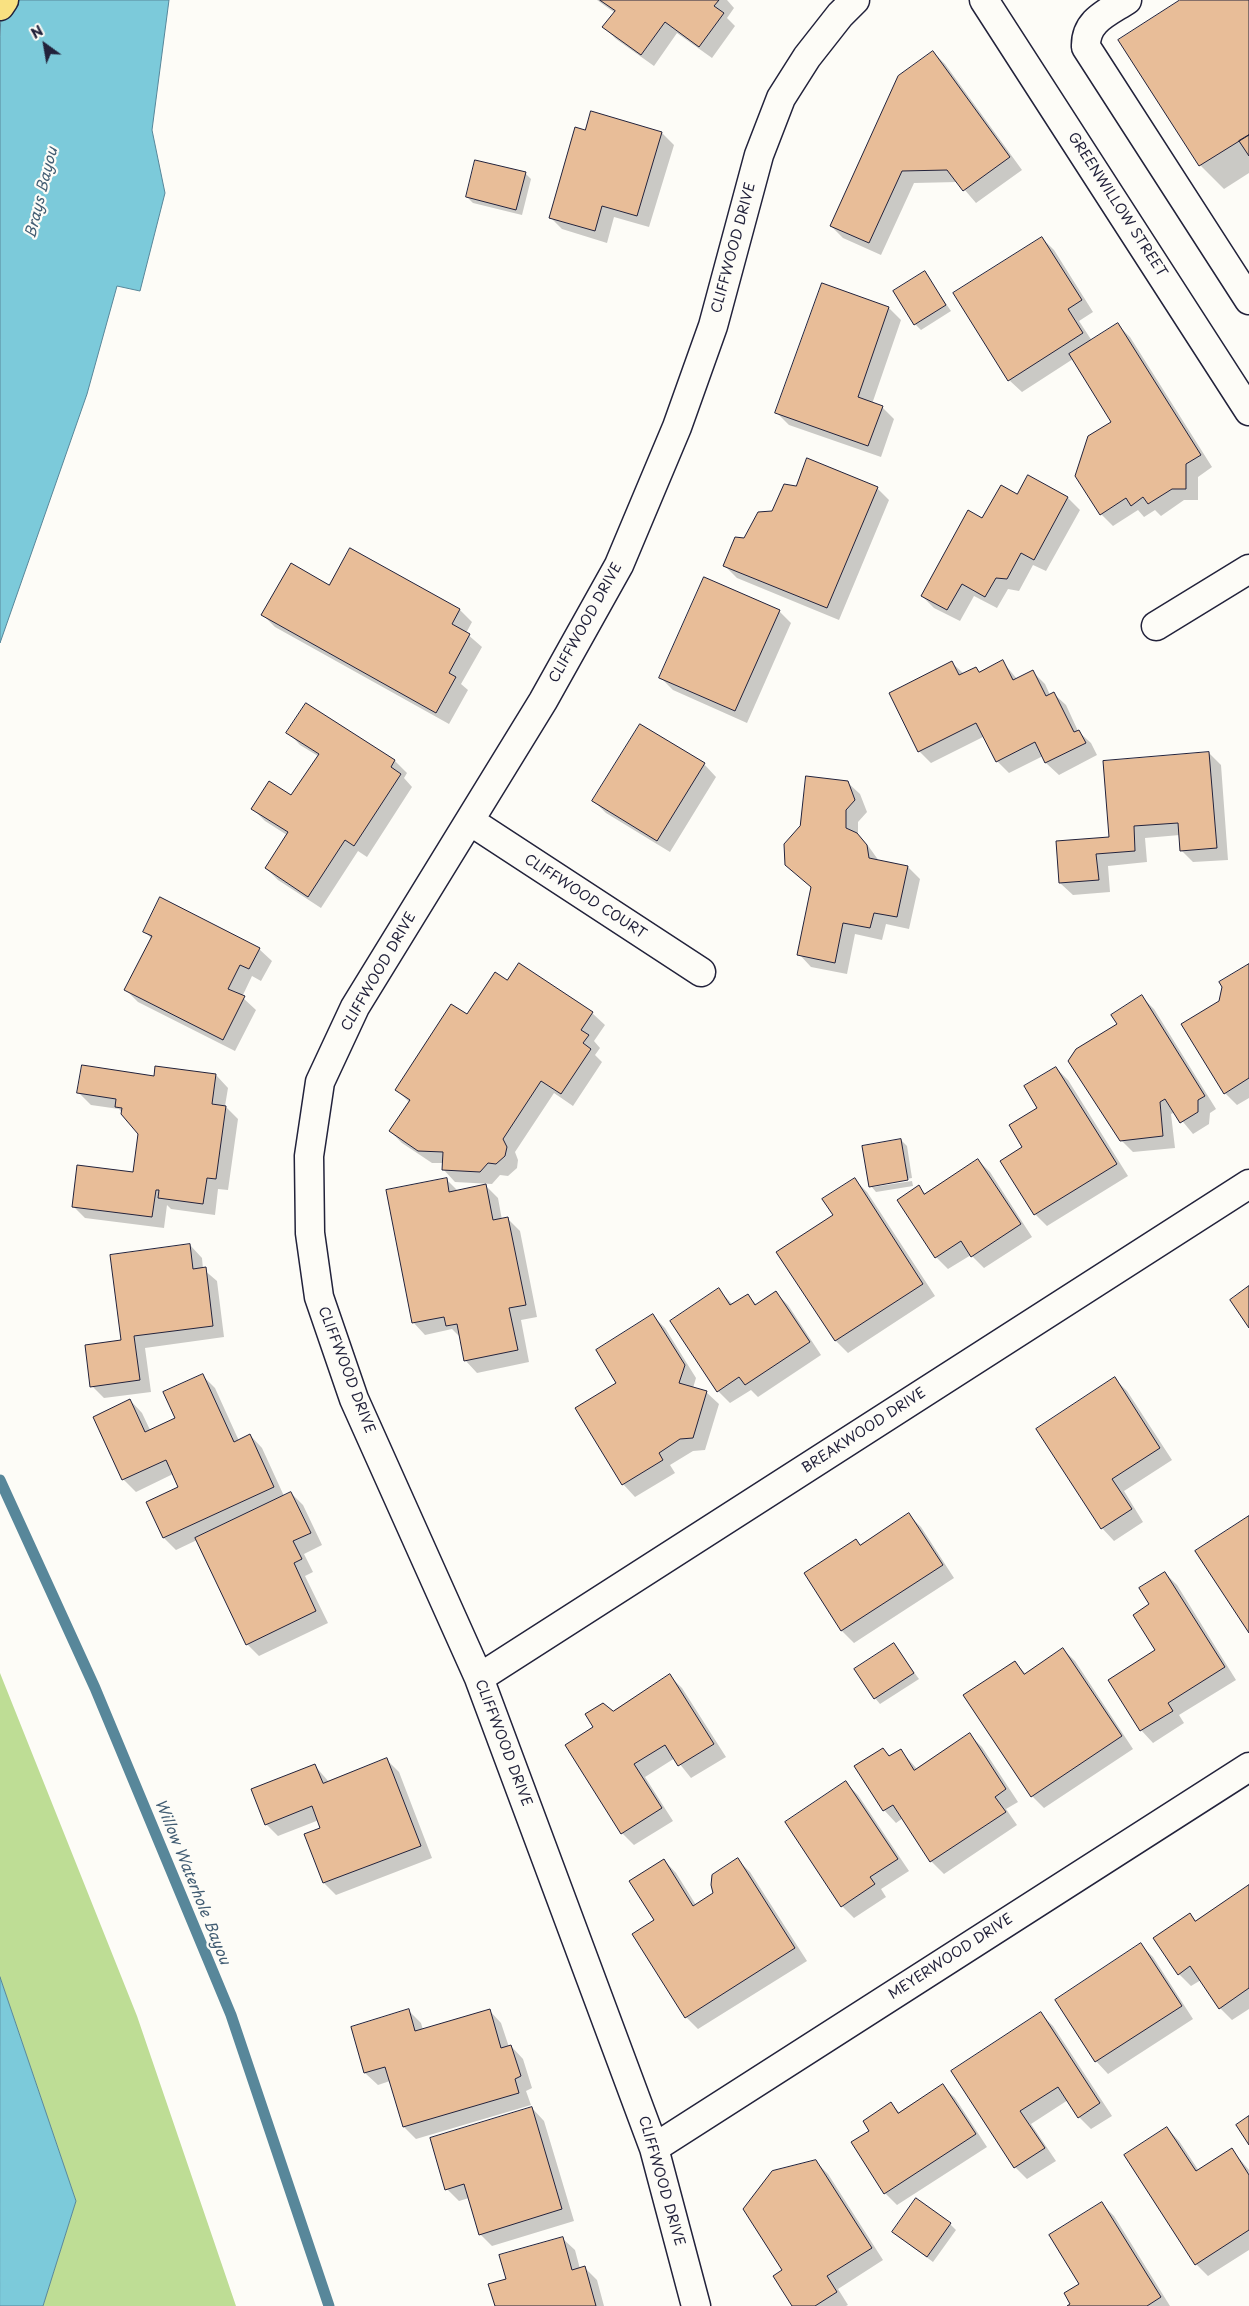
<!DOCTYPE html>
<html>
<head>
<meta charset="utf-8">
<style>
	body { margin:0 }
	#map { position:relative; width:1249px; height:2306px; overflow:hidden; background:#fdfcf7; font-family:"Playpen Sans",sans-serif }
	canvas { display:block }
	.north { position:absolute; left:20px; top:20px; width:50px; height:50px; -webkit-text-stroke:4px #fdfcf7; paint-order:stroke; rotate:328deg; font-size:14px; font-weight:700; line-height:20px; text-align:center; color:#22223b }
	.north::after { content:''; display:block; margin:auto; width:18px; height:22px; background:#22223b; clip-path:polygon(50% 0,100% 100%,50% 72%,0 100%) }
</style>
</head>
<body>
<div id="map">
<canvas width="1249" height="2306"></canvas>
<div class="north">N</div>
</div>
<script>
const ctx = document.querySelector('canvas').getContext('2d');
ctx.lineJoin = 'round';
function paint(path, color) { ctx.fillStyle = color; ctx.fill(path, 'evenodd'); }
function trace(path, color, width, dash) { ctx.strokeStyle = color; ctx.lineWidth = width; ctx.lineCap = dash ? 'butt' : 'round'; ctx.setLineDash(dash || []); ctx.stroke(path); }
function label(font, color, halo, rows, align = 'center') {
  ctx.font = font + ' "Playpen Sans",sans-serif'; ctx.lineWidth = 4.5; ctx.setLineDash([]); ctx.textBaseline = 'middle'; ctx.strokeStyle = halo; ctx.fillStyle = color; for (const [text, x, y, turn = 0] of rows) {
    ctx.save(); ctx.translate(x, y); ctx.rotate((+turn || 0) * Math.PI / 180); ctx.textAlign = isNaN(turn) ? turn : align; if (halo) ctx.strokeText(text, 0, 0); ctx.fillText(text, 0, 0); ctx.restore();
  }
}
const green = new Path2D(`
	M0,1673l137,343 99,290h-193l33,-105 -76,-224z`);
const water = new Path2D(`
	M2,0h167l-17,130 13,63 -25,98 -23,-5 -30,108 -87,249v-606z
	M0,1977l76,224 -33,105h-43z`);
const shadow = new Path2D(`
	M597,0h130l7,8 -7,10 8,8 -23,32 -35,-25 -23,33 -38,-27 -12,-12 11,-14z
	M1182,0h67v173l-25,16 -24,-24 -80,-125z
	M933,52l12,12 77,106 -46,33 -18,-21 -44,1 -33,72 -38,-17 -12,-12z
	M586,131l76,2 12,12 -25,82 -35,-10 -7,26 -45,-14 -12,-12z
	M525,173l6,6 -9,36 -49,-12 -6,-6z
	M1042,238l12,12 39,62 -14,9 13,20 26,-16 12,12 82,130 -14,10v23h-14l-23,16 -6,-6 -11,7 -6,-7 -25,16 -12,-12 12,-92 -40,-63 -51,33 -13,-12z
	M924,272l27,39 -30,19 -6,-6z
	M822,285l67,23 12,12 -29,84 10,3 12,12 -13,38 -92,-32 -12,-12z
	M1028,477l40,21 12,12 -34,61 -13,-6 -14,26 -11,-2 -11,19 -23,-12 -14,25 -26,-13 -12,-12 60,-76 36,-24z
	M877,488l12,12 -50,120 -102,-42 -12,-12 20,-26 28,-27z
	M351,549l109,61 12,12 -6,11 16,14 -21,37 7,6 -19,34 -174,-97 -12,-12 67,-29z
	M779,611l12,12 -44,100 -74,-33 -12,-12z
	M1002,661l15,18 16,-7 12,12 5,11 3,-2 13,12 12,26 13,12 6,12 -38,20 -13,-12 -3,-7 -34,17 -12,-12 -12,-25 -54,27 -12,-12 33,-88 12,11 12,-6 5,5z
	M306,705l89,56 12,12 -3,5 8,9 -45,70 -9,-6 -37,57 -43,-28 -12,-12 21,-33 -22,-14 -13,-13 40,-11 26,-41 -18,-11 -12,-13z
	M640,725l64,39 12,13 -46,75 -64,-39 -12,-12z
	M1209,753l12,12 7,95 -35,2 -12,-12 -1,-15 -35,3 2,24 -39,4 2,26 -37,3 -13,-12z
	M847,782l13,12 7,18 -9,10v13l11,12 10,14 29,6 12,12 -11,50 -23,-5 -4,16 -27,-6 -8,40 -36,-7 -12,-13 13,-66 -26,-24z
	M144,931l115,18 13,12 -11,20 -9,-5 -10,21 14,13 -21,41 -97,-49 -12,-12 26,-51z
	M1249,965v133l-12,7 -12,-12 -4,-91z
	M507,982l85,31 13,12 -11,16 6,7 -5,7 7,7 -29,44 -19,-13 -39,59 3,8 -1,8 -9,8 -8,-1 -8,9 -37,-2 -12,-13v-6h-11l-30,-20 -12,-12 19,-29 -13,-13 71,-73z
	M1142,997l12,12 62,100 -6,4 -1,11 -16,10 -18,-22 -4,2 4,34 -42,4 -12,-12z
	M156,1067l60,8 12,13 -3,18 13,13 -10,71 -10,-1 -3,26 -44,-6 -4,-4 -3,23 -79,-10 -12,-12 61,-33 5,-40 -20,-24 -28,-4 -12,-12 76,-16z
	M1056,1068l12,12 60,96 -81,50 -12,-12 -11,-67z
	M901,1140l6,6 5,32 -39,7v2l39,-6 1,5 -37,6 -5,-6z
	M978,1160l12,12 42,65 -48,31 -13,-13 -23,14 -12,-12 -18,-70 8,7z
	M446,1179l12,12 28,-5 12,12 4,22 6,-1 12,12 17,86 -16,3 8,42 -52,11 -12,-13 -5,-23 -8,-8 -27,6 -12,-13z
	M854,1179l13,13 68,104 -87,57 -12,-12 -58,-89 57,-36z
	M190,1245l12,13 1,11 14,12 7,56 -79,11 6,44 -47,6 -12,-12z
	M719,1290l14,15 14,-10 10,10 19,-12 12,12 33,50 -63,42 -7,-7 -21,13 -12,-12z
	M653,1316l12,12 31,50 -3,10 13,4 13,12 -14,46 -12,1 -23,14 5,8 -40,24 -12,-13 -47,-76 42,-25z
	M203,1376l12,12 24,53 11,-6 12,13 22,48 7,-3 12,12 19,40 -18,9 9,18 -8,4 23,47 -69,33 -12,-12 -50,-104 -21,10 -12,-12 -16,-36 32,-14 -7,-14 -37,18 -13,-13 7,-79 12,13 8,17 27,-12z
	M1115,1379l12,12 45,69 -48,31 19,31 -29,19 -12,-13z
	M909,1515l12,12 33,51 -100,65 -12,-12 -37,-57 51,-33 5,5z
	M1165,1573l12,12 59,95 -57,35 5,8 -31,20 -12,-13 -31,-50 47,-30 -7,-46z
	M894,1645l25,34 -39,25 -5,-6z
	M1063,1649l12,12 58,88 -89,59 -12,-12 -18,-134 12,12z
	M670,1676l12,12 44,69 -35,21 -16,-20 -30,19 28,44 -39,24 -12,-12 -27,-105 18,-16z
	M970,1735l12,12 36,55 -12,7 11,16 -73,49 -13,-13 -28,-43 -7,5 -12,-13 -28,-43 27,-18 8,8 10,-6 16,18z
	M387,1760l12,12 33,86 -96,37 -12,-12 -18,-49 16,-5 -3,-9 -41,16 -12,-12 49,-58 14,16z
	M846,1783l12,12 51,76 -28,18 5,8 -32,21 -12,-12z
	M664,1860l12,13 20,32 19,-12 23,-33 12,12 57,89 -109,68 -12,-12 -31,-96z
	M1249,1886v123l-17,11 -12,-12 -19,-28 -10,6 -12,-12 11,-60 7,8z
	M1141,1945l12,12 40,62 -85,55 -12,-13 -40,-61z
	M489,2010l12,13 8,24 2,-1 12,13 9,29 -6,3 5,14 -115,34 -12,-12 -14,-46 -12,4 -13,-12 44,-62 12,12 2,7z
	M1041,2014l12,12 59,90 -21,13 -12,-12 -11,-17 -37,24 25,37 -29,18 -12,-12 -62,-96z
	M943,2086l12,12 32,49 -90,58 -12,-12 -14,-62 20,-27 9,9z
	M532,2108l12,13 30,100 -82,25 -12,-12 -11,-36 -10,3 -12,-12z
	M1167,2128l12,13 20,30 33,-21 17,20v80l-41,26 -12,-12z
	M816,2162l12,12 55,86 -45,29 10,16 -2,1h-53l-9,-35z
	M1102,2204l12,12 56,90h-101l3,-2 9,-20z
	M950,2224l6,6 -23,32 -40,-30z
	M562,2238l13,12 5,19 5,-1 12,12 7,26h-108l11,-26z`);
const stream = new Path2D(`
	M0,1480l95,208 136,327 98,291`);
const building = new Path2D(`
	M600,0h119l-5,6 10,7 -25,34 -34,-25 -24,33 -39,-28 13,-16z
	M1180,0h69v135l-50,31 -81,-126z
	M933,51l77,106 -47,34 -16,-21 -45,1 -33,72 -39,-17 68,-150z
	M591,111l71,21 -25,84 -35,-10 -7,25 -46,-13 26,-91 10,3z
	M1249,135v21l-10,-15z
	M475,160l51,12 -10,38 -50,-13z
	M1042,237l40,63 -14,9 15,24 -75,48 -55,-88z
	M925,271l21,34 -32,20 -21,-34z
	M822,283l67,24 -31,90 25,9 -15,40 -93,-33z
	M1118,323l83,132 -15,9v25h-14l-24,15 -5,-7 -12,9 -5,-8 -26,17 -25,-39 13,-40 23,-14 -42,-68z
	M807,458l71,29 -51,121 -104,-42 12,-29 9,1 14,-26 14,-1 12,-27 12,2z
	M1028,475l40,22 -34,63 -13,-7 -14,26 -11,-1 -11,19 -23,-13 -15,26 -26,-14 47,-86 14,8 19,-33 16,9z
	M350,548l110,61 -8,15 18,10 -21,39 7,4 -20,36 -175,-98 30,-52 38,22z
	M704,577l76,33 -45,101 -76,-33z
	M1003,660l10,20 20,-10 13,26 8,-4 20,40 5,-2 7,13 -41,20 -10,-21 -39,20 -20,-39 -58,29 -29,-59 63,-32 7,14 17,-8 3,5z
	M306,703l89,57 -4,7 10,7 -47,72 -9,-6 -37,57 -43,-29 23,-36 -37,-23 18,-28 22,14 28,-41 -33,-21z
	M640,724l65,39 -48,78 -65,-40z
	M1209,752l8,96 -37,3 -2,-28 -44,3 1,25 -39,3 3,26 -40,3 -3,-42 53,-4 -6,-76z
	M806,776l42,5 7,19 -9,10v18l11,5 10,12 2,13 39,8 -11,51 -23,-4 -4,15 -27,-5 -8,40 -38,-8 14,-68 -26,-22 -1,-21 16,-18z
	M160,897l100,51 -11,21 -9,-4 -12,24 17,7 -22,44 -99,-50 28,-54 -9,-4z
	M519,963l74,49 -12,18 8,5 -6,8 8,6 -30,45 -20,-13 -38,58 4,8 -2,9 -9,8 -8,-1 -8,9 -38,-2 1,-18 -25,-1 -29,-20 21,-31 -15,-10 56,-86 16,10 28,-42 12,8z
	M1249,964v114l-25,16 -43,-70 38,-23 3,-14 -3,-5z
	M1142,995l63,101 -7,4v12l-18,11 -15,-24 -5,3 3,34 -43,5 -52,-80 8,-12 41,-25 -6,-9z
	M82,1065l72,11 1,-10 61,8 -4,30 14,2 -10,73 -9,-1 -4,26 -45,-6 1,-8h-3l-4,27 -80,-10 5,-42 56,7 5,-38 -17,-20 1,-6 -7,-1 1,-8 -39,-6z
	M1056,1067l61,97 -83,51 -34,-54 22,-14 -13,-22 28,-17 -13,-22z
	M901,1139l7,41 -39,7 -7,-41z
	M978,1159l43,65 -50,33 -10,-16 -26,17 -38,-58 22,-15 5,9z
	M447,1178l2,14 37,-8 7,36 15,-3 18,88 -17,3 9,42 -54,11 -7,-37 -11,2 -2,-9 -32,6 -26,-133z
	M855,1178l68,106 -88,57 -59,-89 57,-37 -11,-16z
	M190,1244l3,25 13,-2 7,59 -79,10 6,44 -50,7 -5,-42 36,-5 -11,-85z
	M1249,1286v42l-19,-28z
	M719,1288l11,17 18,-11 7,11 21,-14 34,51 -65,43 -6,-8 -22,15 -47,-71z
	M653,1314l32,51 -6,18 28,8 -14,47 -13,1 -21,14 4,7 -41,25 -47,-77 41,-25 -20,-33z
	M203,1374l31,68 16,-8 24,53 -111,51 -17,-36 32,-15 -12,-27 -44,20 -29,-63 37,-18 15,33 30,-14 -12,-26z
	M1115,1377l45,71 -48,31 20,30 -31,20 -65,-100z
	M291,1492l20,41 -18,8 9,18 -8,4 22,48 -70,34 -51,-107z
	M909,1513l34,52 -102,66 -37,-58 52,-34 4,6z
	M1249,1516v117l-54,-82z
	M1165,1572l60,95 -57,36 5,8 -33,20 -32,-51 47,-30 -22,-35 16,-11 -10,-16z
	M894,1643l20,30 -40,26 -20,-30z
	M1063,1648l59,88 -91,61 -68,-102 52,-34 9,13z
	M670,1674l44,70 -36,22 -13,-21 -31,19 28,44 -41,26 -56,-89 28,-18 -8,-13 18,-11 10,8z
	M970,1733l36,56 -11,8 11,15 -76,50 -37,-57 -10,6 -29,-45 29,-18 6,8 12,-7 13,21z
	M387,1758l34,88 -98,37 -19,-49 16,-6 -8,-22 -47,19 -14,-36 64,-25 8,19z
	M846,1781l52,78 -28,18 5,7 -34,23 -56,-85z
	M738,1858l57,90 -110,70 -53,-84 22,-14 -25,-39 35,-22 29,47 20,-13 -2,-8 1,-10z
	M1249,1885v103l-30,21 -29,-43 -12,9 -25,-37 37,-25 5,8z
	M1141,1943l41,63 -87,56 -40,-62z
	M409,2009l6,22 75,-22 11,39 10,-3 10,31 -6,3 4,14 -116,34 -18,-60 -21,6 -13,-46z
	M1041,2012l59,91 -22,15 -20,-31 -38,24 25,37 -31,20 -63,-97z
	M943,2084l33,50 -92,60 -33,-52 18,-11 -6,-10 28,-19 7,11z
	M532,2107l30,102 -83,26 -15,-51 -19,6 -15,-52z
	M1249,2116v29l-13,-20z
	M1167,2127l29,44 36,-23 17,27v55l-54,35 -71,-110z
	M816,2160l56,88 -45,28 10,16 -22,14h-23l-19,-30 9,-6 -39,-61 29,-38z
	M916,2198l35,25 -24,34 -35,-25z
	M1102,2202l59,95 -14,9h-80l3,-2 -6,-11 15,-9 -30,-49z
	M563,2237l9,33 13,-4 11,40h-101l-7,-22 18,-5 -7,-24z`);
const minor = new Path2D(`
	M984,0l265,411
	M1127,0c-20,13 -42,21 -41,47l163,253
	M1156,626l93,-57
	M470,821l231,151
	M479,1678l770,-494
	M654,2148l595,-381
	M696,2306l-42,-158 -175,-470 -125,-279 -35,-102 -9,-64 -1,-77 11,-74 35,-75 188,-306 76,-136 58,-138 36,-101 46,-171 22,-57 26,-41 33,-42 15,-15`);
const major = new Path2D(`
	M0,6l4,-6`);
const streetNames = [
	["GREENWILLOW STREET",1117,205,57],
	["CLIFFWOOD DRIVE",734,248,-75],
	["CLIFFWOOD DRIVE",586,623,-61],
	["CLIFFWOOD COURT",585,897,33],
	["CLIFFWOOD DRIVE",379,972,-60],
	["CLIFFWOOD DRIVE",346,1370,69],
	["BREAKWOOD DRIVE",864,1431,-33],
	["CLIFFWOOD DRIVE",503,1743,69],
	["MEYERWOOD DRIVE",951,1957,-33],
	["CLIFFWOOD DRIVE",661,2181,74]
];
const waterNames = [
	["Brays Bayou",42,193,-76],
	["Willow Waterhole Bayou",192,1882,68]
];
paint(green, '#bedd95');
paint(water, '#7ccada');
trace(water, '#58879a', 1);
paint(shadow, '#0003');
trace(stream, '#58879a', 11);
paint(building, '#e8bd98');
trace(building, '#22223b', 1);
trace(minor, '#22223b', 31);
trace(major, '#22223b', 31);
trace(minor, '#fdfcf7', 28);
trace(major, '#f9e181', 28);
label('14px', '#22223b', '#fdfcf7', streetNames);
label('italic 15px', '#425d73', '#fdfcf7', waterNames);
</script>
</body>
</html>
